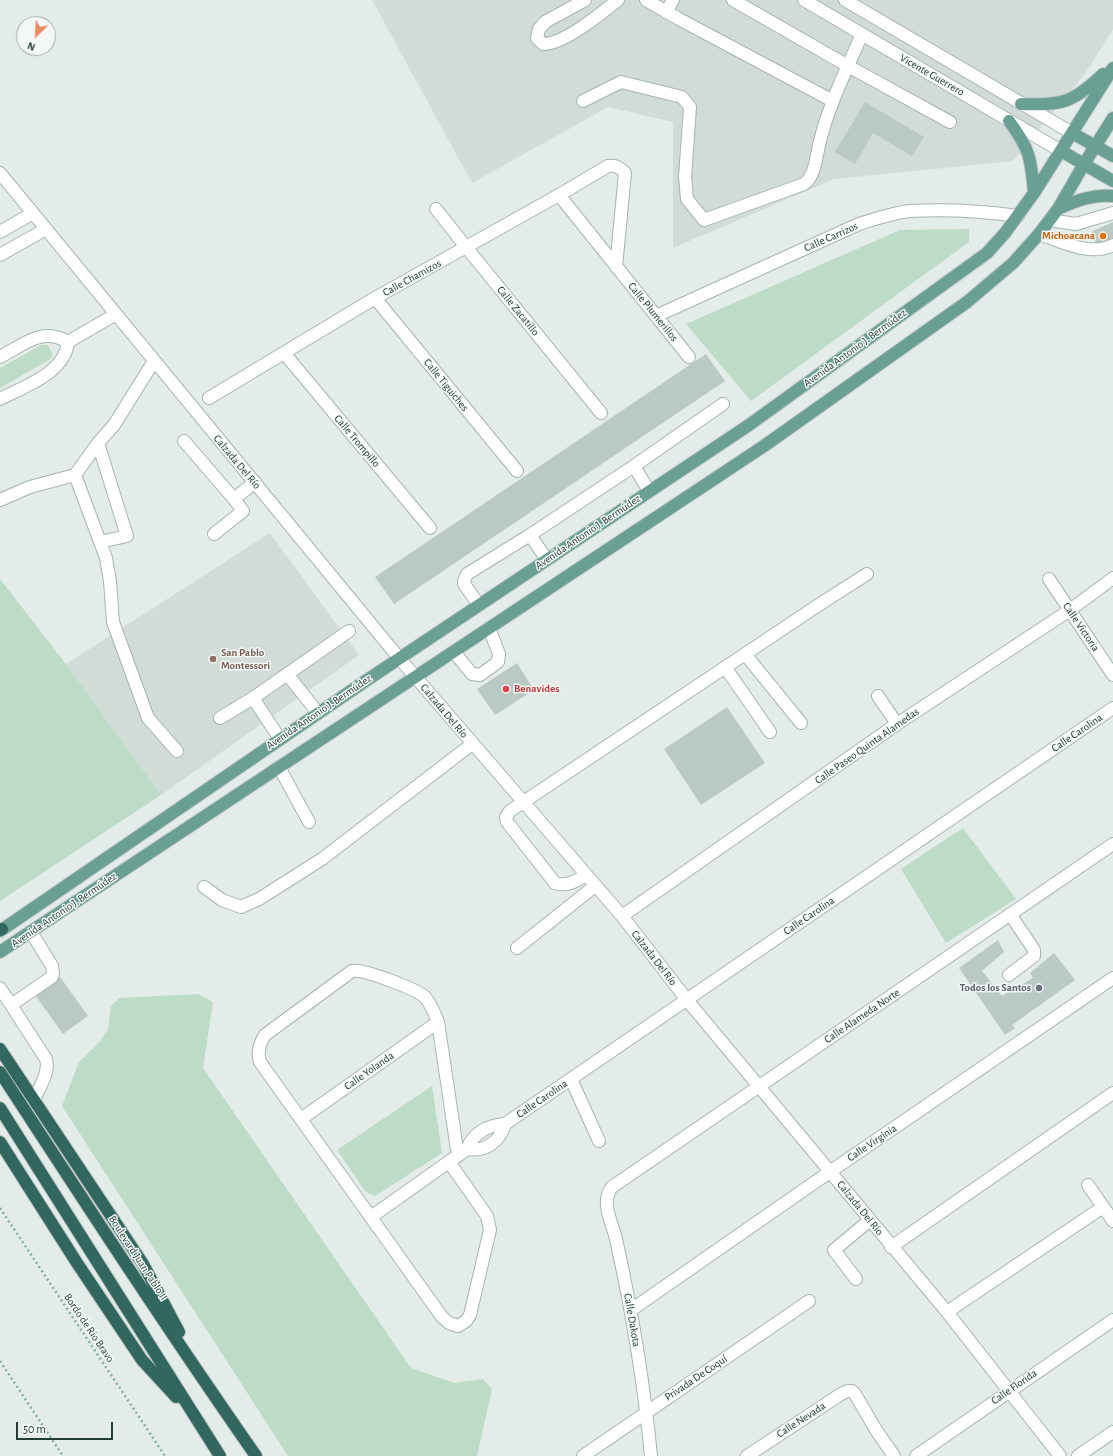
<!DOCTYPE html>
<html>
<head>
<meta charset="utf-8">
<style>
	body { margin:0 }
	#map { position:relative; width:1113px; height:1456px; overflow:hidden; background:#e3ece8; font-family:"Alegreya Sans",sans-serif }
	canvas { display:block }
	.north { position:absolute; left:16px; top:16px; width:40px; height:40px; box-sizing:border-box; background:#f3f8f6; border:1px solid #a0adaa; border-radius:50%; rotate:204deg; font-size:11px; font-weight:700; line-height:16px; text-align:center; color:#233c37 }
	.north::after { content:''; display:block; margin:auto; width:14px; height:18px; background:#ea8a62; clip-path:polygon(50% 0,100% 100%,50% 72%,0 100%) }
	.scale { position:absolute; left:16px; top:1422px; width:97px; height:18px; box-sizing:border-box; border:2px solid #233c37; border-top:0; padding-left:5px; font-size:12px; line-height:14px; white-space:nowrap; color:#233c37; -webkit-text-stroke:3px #f3f8f6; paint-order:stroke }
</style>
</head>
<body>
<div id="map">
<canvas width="1113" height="1456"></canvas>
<div class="north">N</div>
<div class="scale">50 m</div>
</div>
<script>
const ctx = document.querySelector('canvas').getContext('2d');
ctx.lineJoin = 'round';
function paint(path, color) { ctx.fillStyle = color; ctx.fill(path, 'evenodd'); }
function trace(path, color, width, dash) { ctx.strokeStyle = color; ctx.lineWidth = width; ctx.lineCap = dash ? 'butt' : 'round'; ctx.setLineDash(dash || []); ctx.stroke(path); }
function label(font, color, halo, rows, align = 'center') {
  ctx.font = font + ' "Alegreya Sans",sans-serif'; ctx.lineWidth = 3; ctx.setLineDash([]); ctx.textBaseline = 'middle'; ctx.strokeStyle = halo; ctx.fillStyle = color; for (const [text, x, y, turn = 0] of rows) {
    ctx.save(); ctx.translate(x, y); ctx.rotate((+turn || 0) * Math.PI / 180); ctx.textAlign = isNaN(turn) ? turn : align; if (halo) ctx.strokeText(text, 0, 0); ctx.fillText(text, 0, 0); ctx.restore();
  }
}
const built = new Path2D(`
	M372,0h741v29l-28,45 -72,87 -179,18 -161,69v-126l-65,-15 -136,76z
	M270,533l89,122 -198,140 -95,-131z`);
const green = new Path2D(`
	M969,229v13l-218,159 -65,-77 214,-94z
	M41,345h7l5,10 -4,5 -49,28v-20z
	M0,579l66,85 95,131 -161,106z
	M963,828l53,71 -70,44 -45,-74z
	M198,994l15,8 -10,66 208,300 43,15 29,-4 9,10 -15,67h-189l-226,-350 17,-44 21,-21 8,-12 3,-23 8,-8z
	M432,1086l10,67 -67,43 -10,-5 -28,-41z`);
const building = new Path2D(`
	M865,102l59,35 -12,19 -39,-23 -18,31 -20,-12z
	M1113,222v19l-15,6 -7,-15z
	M706,354l19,27 -331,223 -19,-27z
	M517,663l17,27 -39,25 -18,-26z
	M727,707l38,56 -64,42 -37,-56z
	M998,940l6,12 -22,19 20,25 31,-18 -3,-5 24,-20 21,27 -63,45 3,3 -10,7 -46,-67z
	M60,977l28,39 -25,18 -28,-39z`);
const path = new Path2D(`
	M0,1208l165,248
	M0,1361l63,95`);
const minor = new Path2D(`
	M585,0l-40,22 -6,7 -2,9 6,6c22,0 58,-31 75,-44
	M646,0l33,19 154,82
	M733,0l115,66 102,56
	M804,0l257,151
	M845,0l227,133
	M666,12l7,-12
	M583,101l38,-19 61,15 8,10 -5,70 2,22 17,21 100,-36c11,-8 12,-26 15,-39 9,-39 27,-74 43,-111
	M0,173l399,485 223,258 65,84 260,312 113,144
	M559,195l130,162
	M436,209l30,38 135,166
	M1049,220l27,4 37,-11
	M0,232l33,-19
	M1039,234c22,7 51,23 74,11
	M0,255l46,-26
	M375,298l142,173
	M656,316l203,-92c16,-5 33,-11 51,-13 35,-2 73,0 108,5
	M68,342l48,-28
	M284,353l146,175
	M0,357c23,-12 43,-31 68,-15
	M154,361l-40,64 -16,18 -23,32 31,83 4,23 3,41 35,96 29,33
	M209,398l166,-100 184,-103 49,-29c7,-1 12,1 17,7l-9,94
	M0,399c25,-13 65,-26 68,-57
	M184,441l50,58 21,-17
	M98,443l29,93 -27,6
	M634,466l89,-62
	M0,500l30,-13 45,-12
	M214,534l29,-23 -9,-12
	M530,535l17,25
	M1049,579l64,96
	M479,605l-15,-21v-3l3,-7 63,-39 104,-69 15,25
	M454,652l18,22 8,1 18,-13 1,-8 -10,-26
	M745,654l56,69
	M725,667l45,65
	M287,674l31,39
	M878,696l19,28
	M253,698l27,41
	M220,718l33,-20 96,-67
	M279,767l30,55
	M586,875c-9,6 -20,12 -31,8l-48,-61 -1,-5 4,-6 307,-205 50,-32
	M204,887l18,13 19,7 18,-8 63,-40 150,-115
	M622,916l275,-192 173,-114 43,-32
	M517,948l78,-62
	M1009,975l25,-19v-6l-24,-36
	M0,988l46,71c4,13 -7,29 -12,41
	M11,1005l41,-28 1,-4 -1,-7 -21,-34
	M571,1079l28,62
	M301,1119l137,-97
	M467,1149c18,3 33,-7 38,-25
	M449,1162l38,54 3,14 -20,85 -4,6 -8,5 -9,-3 -7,-6 -182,-255c-3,-10 -1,-18 5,-27l87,-64c12,-2 64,18 73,26 6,7 10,17 13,25l20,134
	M1088,1185l25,36
	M371,1217l96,-68c6,-16 21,-24 38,-25l608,-416
	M891,1247l222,-154
	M856,1279l-22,-29 36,-30
	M631,1310l200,-139 282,-193
	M947,1312l156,-105
	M583,1456l226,-155
	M651,1456c-7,-73 -19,-145 -35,-217 -4,-17 -16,-37 -4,-52l501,-343
	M747,1456l94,-62 7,-3h4l3,3 21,36 18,26
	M916,1456l197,-136
	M1078,1456l35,-24`);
const major = new Path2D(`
	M1021,104c41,2 53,-2 82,-30
	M1009,121c21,28 22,38 25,72
	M1072,133l41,23
	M1061,151l52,30
	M1058,209c17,-8 35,-15 55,-13
	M0,931l364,-249 385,-257 238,-172 18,-20 29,-40 79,-125
	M0,952l764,-506 203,-144 46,-39 26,-29 19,-25 26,-45 29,-46`);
const highway = new Path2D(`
	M0,930l2,-1
	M0,1049l143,215 36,68
	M0,1072c84,129 168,258 256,384
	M0,1108l220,348
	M0,1142l77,121 65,97 34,37`);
const markers = [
	[1103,236,4,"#e8710a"],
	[213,659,4,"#8d6e63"],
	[506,689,4,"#e0444e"],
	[1039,988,4,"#6b7280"]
];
const streetNames = [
	["Vicente Guerrero",932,75,30],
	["Calle Carrizos",831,237,-24],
	["Calle Chamizos",412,278,-29],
	["Calle Zacatillo",518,311,51],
	["Calle Plumerillos",653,312,51],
	["Avenida Antonio J. Bermúdez",855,348,-36],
	["Calle Tiguiches",446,385,51],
	["Calle Trompillo",357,441,50],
	["Calzada Del Río",237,462,50],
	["Avenida Antonio J. Bermúdez",588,532,-34],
	["Calle Victoria",1081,627,56],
	["Calzada Del Río",444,711,50],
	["Avenida Antonio J. Bermúdez",319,712,-34],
	["Calle Carolina",1077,733,-34],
	["Calle Paseo Quinta Alamedas",867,746,-35],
	["Avenida Antonio J. Bermúdez",64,910,-34],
	["Calle Carolina",809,916,-34],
	["Calzada Del Río",654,958,52],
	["Calle Alameda Norte",862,1016,-34],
	["Calle Yolanda",369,1071,-35],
	["Calle Carolina",542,1099,-34],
	["Calle Virginia",872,1143,-34],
	["Calzada Del Río",860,1208,51],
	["Boulevard Juan Pablo II",138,1258,57],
	["Calle Dakota",632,1320,80],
	["Bordo de Rio Bravo",89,1328,56],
	["Privada De Coquí",696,1378,-34],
	["Calle Florida",1014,1387,-35],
	["Calle Nevada",801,1420,-33]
];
const foodNames = [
	["Michoacana",1095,236]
];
const educationNames = [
	["San Pablo",221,653],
	["Montessori",221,666]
];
const healthNames = [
	["Benavides",514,689]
];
const worshipNames = [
	["Todos los Santos",1031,988]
];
paint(built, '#d1dcd7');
paint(green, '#bddcc7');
paint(building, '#bbc9c4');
trace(minor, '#a6b4af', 14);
trace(major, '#c1c8c7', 14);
trace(highway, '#c1c8c7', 14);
trace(path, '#85aea3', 2.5, [2, 3]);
trace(minor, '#fff', 12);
trace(major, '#6a9f94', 12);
trace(highway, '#31675e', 12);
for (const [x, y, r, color] of markers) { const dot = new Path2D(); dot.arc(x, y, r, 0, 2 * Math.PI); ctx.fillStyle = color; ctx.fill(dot); trace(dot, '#f3f8f6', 1.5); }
label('11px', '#233c37', '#f3f8f6', streetNames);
label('bold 11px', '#c56008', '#f3f8f6', foodNames, 'right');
label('bold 11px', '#785e54', '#f3f8f6', educationNames, 'left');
label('bold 11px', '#be3a42', '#f3f8f6', healthNames, 'left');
label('bold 11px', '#5b616d', '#f3f8f6', worshipNames, 'right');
</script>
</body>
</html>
